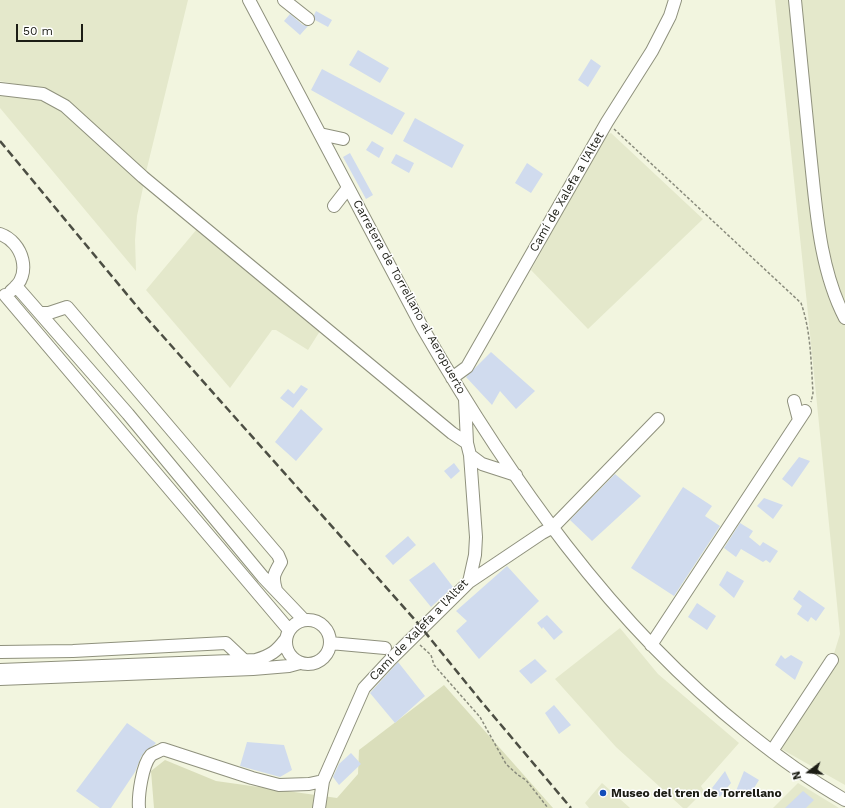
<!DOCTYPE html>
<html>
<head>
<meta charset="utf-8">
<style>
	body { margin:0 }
	#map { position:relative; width:845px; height:808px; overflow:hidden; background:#f2f5df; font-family:"Work Sans",sans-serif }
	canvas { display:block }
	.north { position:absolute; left:789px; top:752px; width:40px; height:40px; -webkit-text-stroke:3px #fff; paint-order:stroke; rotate:254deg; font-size:11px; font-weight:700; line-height:16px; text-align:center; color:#1c1d15 }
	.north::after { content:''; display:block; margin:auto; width:14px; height:18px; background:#1c1d15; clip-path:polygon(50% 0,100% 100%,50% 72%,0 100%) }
	.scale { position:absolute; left:16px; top:24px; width:67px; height:18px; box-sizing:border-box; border:2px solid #1c1d15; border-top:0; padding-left:5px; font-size:12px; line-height:14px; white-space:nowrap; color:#1c1d15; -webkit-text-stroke:3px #fff; paint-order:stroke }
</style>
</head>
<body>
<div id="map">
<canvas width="845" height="808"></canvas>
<div class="north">N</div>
<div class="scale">50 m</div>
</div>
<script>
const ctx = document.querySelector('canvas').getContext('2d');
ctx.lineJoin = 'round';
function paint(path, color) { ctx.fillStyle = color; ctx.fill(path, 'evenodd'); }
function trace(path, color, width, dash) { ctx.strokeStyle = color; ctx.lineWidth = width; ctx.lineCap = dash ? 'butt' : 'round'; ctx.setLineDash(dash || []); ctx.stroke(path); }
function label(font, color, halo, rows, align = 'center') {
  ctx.font = font + ' "Work Sans",sans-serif'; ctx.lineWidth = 3; ctx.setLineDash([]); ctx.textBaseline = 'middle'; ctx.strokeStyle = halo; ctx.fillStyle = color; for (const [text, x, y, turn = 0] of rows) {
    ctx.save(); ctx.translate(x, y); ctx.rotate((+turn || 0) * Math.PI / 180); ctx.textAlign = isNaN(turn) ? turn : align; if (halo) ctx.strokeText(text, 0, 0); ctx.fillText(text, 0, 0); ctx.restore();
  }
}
const built = new Path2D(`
	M0,0h188l-42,172 -105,-83 -41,-8z
	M775,0h70v785l-69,-39 56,-86 8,-26 -33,-330z
	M0,94l36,4 22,9 86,76 -7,33 -2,24 1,31 -136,-163z
	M611,133l92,86 -115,110 -57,-59 74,-134z
	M197,229l123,102 -12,19 -32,-20h-4l-42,58 -84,-98z
	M620,628l38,46 81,69 -38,43 3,5 -17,17h-4l-67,-61 -61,-68z
	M602,783l28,25h-41l-4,-5z
	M798,783l41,25h-66z`);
const green = new Path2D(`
	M444,685l109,123h-399l-3,-37 14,-11 51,21 121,17 21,-24 1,-24z`);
const building = new Path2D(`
	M316,11l16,9 -4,7 -13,-7 -1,-5z
	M290,14l13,11 5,1 -8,9 -16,-14z
	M358,50l31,18 -9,15 -31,-18z
	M591,59l10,7 -13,21 -10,-7z
	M322,69l83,44 -13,22 -81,-45z
	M415,118l49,27 -12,23 -49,-27z
	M372,141l12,7 -5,10 -13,-8z
	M350,153l23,42 -7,4 -23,-42z
	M396,154l18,9 -5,10 -18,-10z
	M527,163l16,11 -12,19 -16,-10z
	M491,352l44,39 -19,18 -16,-18 -8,14 -26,-28z
	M301,385l7,4 -15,19 -13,-10 8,-9 6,5z
	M301,409l22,20 -27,32 -21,-19z
	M799,457l11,4 -18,26 -10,-8z
	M454,463l6,8 -9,8 -7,-8z
	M615,474l26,22 -49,45 -22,-21z
	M683,487l29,19 -7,10 15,10 -46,70 -43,-28z
	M764,498l19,7 -10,14 -16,-13z
	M740,523l13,8 -4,6 11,9 3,-4 15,9 -8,12 -4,-3 -3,2 -22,-13 -5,8 -12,-9z
	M408,536l8,9 -23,20 -8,-9z
	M434,562l19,25 -22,20 -22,-27z
	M507,566l32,35 -60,58 -23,-28 11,-10 -11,-10z
	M727,571l17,10 -10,17 -15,-13z
	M799,590l26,18 -9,13 -5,-4 -3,5 -11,-8 5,-8 -9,-7z
	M697,603l19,13 -9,14 -19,-13z
	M547,615l16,17 -9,8 -11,-13 -1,2 -5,-6z
	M781,655l4,4 6,-4 12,7 -8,18 -20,-15z
	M535,659l12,12 -16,13 -12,-13z
	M398,662l27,34 -30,27 -25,-30z
	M554,705l17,20 -12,9 -14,-21z
	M127,723l29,20 -2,2 -9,6 -4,6 -6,15 -24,36h-11l-24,-17z
	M247,742l37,3 8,25 -12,7 -40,-11z
	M351,753l10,11 -22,21 -6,-8 6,-13z
	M725,771l6,12 -11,14 -8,-9z
	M744,771l15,9 -11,18 -12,-7z
	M803,791l11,9 -8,8h-21z`);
const path = new Path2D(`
	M614,129l187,174c10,28 10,60 12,90l-2,9
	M420,645l11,10 3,10 46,52 26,47 12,11 8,5 22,28`);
const minor = new Path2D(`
	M249,0l173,327c87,150 188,296 325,405 31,25 63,48 98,68
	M284,0l24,19
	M795,0c5,51 10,101 15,152 6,55 9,116 35,166
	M0,89l43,5 22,12 78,71 309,256 15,10
	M320,134l23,5
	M334,206l14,-18
	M0,234c23,8 33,41 11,57
	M16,286l112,128 135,163 41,43
	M5,295l284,335
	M40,313h9l18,-6 211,248 3,7c-7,12 -9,14 -5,28
	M452,378l15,-11 140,-245 45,-71 18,-35 5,-16
	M794,401l5,19
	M470,455l12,9 34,11
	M469,582l73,-49 11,-6 105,-108
	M286 642a22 22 0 1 1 44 0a22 22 0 1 1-44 0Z
	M330,643l55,5
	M651,645l154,-234
	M0,652l73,-1 153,-8 18,17
	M0,670l256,-10c15,-5 20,-8 29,-20
	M0,679l253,-10 36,-3 11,-3
	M772,751l60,-91
	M139,808c-1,-12 3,-43 12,-53 3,-2 9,-4 12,-6l89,29 27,7 30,-1 14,-3
	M319,808l4,-27 41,-93 27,-29 78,-77 6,-27 1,-18 -6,-82 -3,-12 -2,-44`);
const rail = new Path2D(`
	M0,141l144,174 272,306 64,79 91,108`);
const markers = [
	[603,793,4,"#114db9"]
];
const streetNames = [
	["Camí de Xalefa a l'Altet",567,192,-60],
	["Carretera de Torrellano al Aeropuerto",409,297,61],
	["Camí de Xalefa a l'Altet",419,630,-46]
];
const poiNames = [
	["Museo del tren de Torrellano",611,793]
];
paint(built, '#e4e8cb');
paint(green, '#dadebb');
paint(building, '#d0dbee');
trace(minor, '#8f917d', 14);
trace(path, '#898b7c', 1.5, [3, 2]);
trace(minor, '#fff', 12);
trace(rail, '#4c4e43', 2.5, [8, 4]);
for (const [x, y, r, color] of markers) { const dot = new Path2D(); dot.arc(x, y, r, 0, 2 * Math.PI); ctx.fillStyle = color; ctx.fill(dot); trace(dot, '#fff', 1.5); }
label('12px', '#1c1d15', '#fff', streetNames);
label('bold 12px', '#1c1d15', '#fff', poiNames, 'left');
</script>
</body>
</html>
